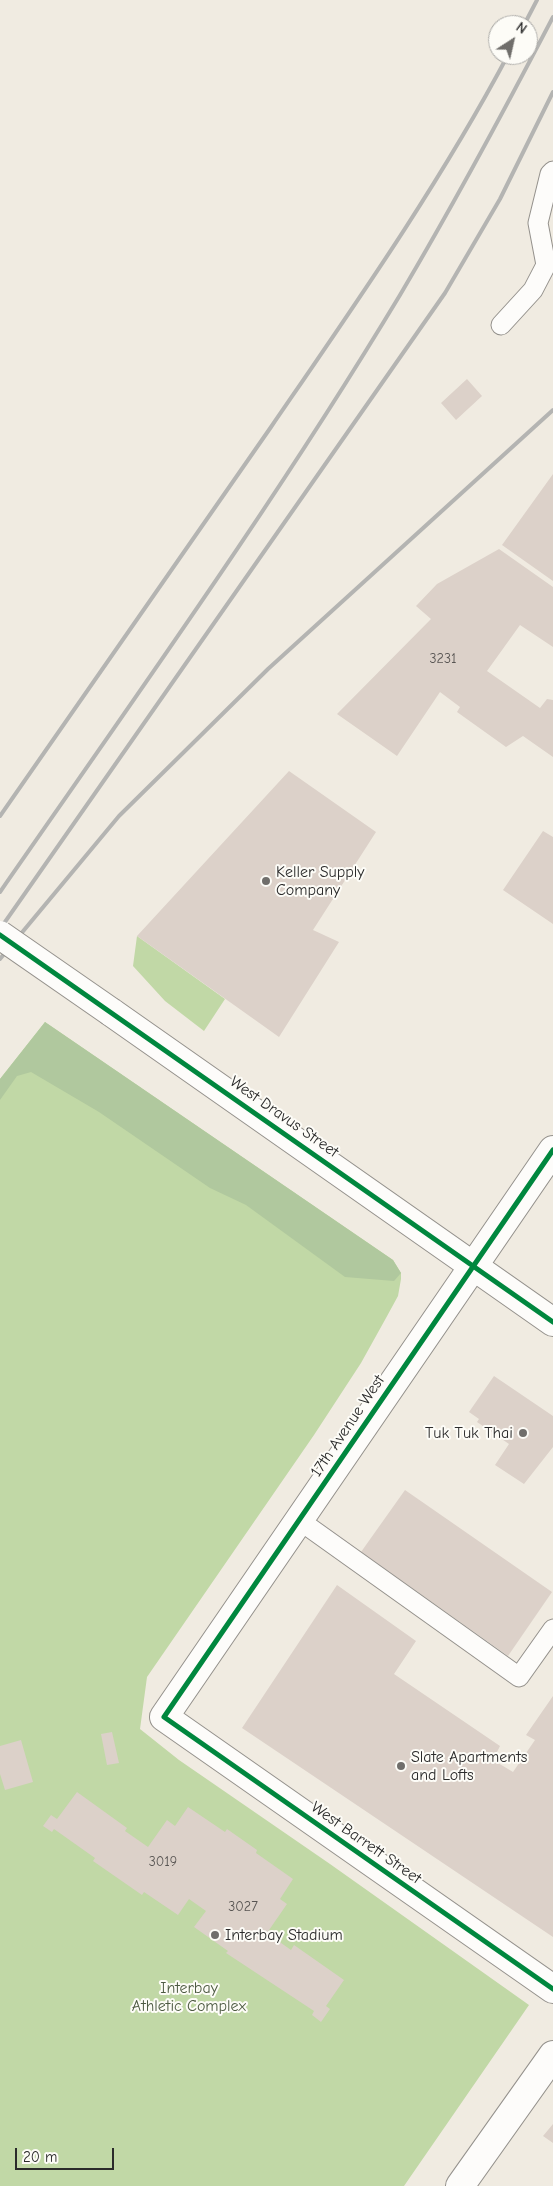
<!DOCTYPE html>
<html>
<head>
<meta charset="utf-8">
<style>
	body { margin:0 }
	#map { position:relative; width:553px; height:2186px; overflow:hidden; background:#f0ebe1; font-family:"Comic Neue",sans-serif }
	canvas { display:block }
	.north { position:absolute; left:488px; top:15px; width:50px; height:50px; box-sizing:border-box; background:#fdfcf7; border:1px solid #a9a8a5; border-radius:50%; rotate:35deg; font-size:14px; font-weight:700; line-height:20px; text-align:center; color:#2b2b2b }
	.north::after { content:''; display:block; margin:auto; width:18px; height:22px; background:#706e6b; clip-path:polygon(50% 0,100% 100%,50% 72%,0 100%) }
	.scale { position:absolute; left:15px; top:2148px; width:99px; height:22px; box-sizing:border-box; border:2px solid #2b2b2b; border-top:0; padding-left:6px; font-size:15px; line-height:18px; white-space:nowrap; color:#2b2b2b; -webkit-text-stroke:4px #fdfcf7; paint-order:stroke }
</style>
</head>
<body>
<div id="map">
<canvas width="553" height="2186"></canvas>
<div class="north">N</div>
<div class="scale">20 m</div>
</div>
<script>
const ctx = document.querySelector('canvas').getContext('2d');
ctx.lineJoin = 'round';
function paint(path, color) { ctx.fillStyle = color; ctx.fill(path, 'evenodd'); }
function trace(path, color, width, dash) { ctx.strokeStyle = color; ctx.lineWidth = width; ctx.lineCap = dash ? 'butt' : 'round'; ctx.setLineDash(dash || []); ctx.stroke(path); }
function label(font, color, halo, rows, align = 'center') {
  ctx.font = font + ' "Comic Neue",sans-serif'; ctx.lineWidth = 4; ctx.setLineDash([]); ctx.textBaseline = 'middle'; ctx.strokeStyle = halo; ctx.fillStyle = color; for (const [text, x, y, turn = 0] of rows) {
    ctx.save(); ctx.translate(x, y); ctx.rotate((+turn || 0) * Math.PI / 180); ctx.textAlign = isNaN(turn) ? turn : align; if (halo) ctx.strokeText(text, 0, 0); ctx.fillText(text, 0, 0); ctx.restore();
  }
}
const green = new Path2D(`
	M137,936l88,63 -21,32 -39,-30 -32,-35z
	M45,1022l348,238 8,13v6l-3,17 -12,22 -25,45 -47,72 -167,242 -7,52 39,31 151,104 199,141 -125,181h-404v-1107z`);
const forest = new Path2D(`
	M45,1022l348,238 8,13 -7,8 -49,-4 -99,-72 -36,-17 -111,-76 -68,-40 -14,4 -17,24v-21z`);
const building = new Path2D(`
	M467,379l15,17 -26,24 -15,-17z
	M553,474v107l-51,-36z
	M499,549l54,38v60l-33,-22 -33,46 53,37 7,-9 6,1v57l-30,-21 -17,11 -49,-35 3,-5 -20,-15 -43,64 -60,-42 94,-95 -15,-13 21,-22z
	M289,771l87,61 -63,98 26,12 -60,95 -142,-101z
	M543,831l10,6v87l-50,-34z
	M494,1376l59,40v31l-29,37 -29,-19 14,-21 -32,-22 2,-3 -10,-7z
	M405,1490l147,102 -44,64 -147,-104z
	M337,1585l79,56 -22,33 106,72 -7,14 20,12 22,-32 -9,-5 27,-39v241l-311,-209z
	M112,1732l7,31 -12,2 -6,-31z
	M21,1740l12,42 -28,8 -5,-16v-28z
	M77,1792l50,36 -2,3 23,16 19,-27 8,6 13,-19 37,25 2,-3 30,21 -1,3 37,26 -13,20 7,5 -20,29 24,17 3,-5 50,35 -18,26 4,3 -9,13 -9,-7 2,-4 -88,-58 2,-2 -34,-24 12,-16 -17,-12 -11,16 -34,-23 -2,3 -49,-34 2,-3 -41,-29 -2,3 -9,-6 8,-11 6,4z
	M553,2124v19l-10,-7z`);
const service = new Path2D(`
	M501,325l32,-35 13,-25 -8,-42 12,-49 3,-3
	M299,1520l220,157 34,-48`);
const minor = new Path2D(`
	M553,1150l-389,567 389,272
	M460,2186l93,-131`);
const secondary = new Path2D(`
	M111,1012l442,310`);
const rail = new Path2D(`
	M524,25l13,-25
	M0,816c91,-129 181,-259 271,-389 83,-121 168,-242 237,-372
	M0,892c136,-196 276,-391 400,-597 54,-91 104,-184 153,-278
	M0,929l445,-636 55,-94 53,-107
	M0,959l119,-143 69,-68 80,-79 285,-259`);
const secondaryBridge = new Path2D(`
	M0,935l111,77`);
const cycleway = new Path2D(`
	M0,935l553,387
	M553,1150l-389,567 389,272`);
const markers = [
	[266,881,5,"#706e6b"],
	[523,1433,5,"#706e6b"],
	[401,1766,5,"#706e6b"],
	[215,1935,5,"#706e6b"]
];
const numberNames = [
	["3231",443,659],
	["3019",163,1862],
	["3027",243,1907]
];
const poiNames = [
	["Keller Supply",276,872],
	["Company",276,890],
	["Tuk Tuk Thai",513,1433,"right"],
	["Slate Apartments",411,1757],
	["and Lofts",411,1775],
	["Interbay Stadium",225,1935]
];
const streetNames = [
	["West Dravus Street",284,1117,35],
	["17th Avenue West",348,1426,-56],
	["West Barrett Street",366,1843,35]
];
const parkNames = [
	["Interbay",189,1988],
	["Athletic Complex",189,2006]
];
paint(green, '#c1d8a6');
paint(forest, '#b0c89e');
paint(building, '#dcd1c9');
trace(service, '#94918c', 21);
trace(minor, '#94918c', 30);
trace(secondary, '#94918c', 30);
trace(service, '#fdfcfa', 19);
trace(minor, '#fdfcfa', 28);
trace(secondary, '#fdfcfa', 28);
trace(rail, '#b4b4b2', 4);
trace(secondaryBridge, '#94918c', 30, []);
trace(secondaryBridge, '#fdfcfa', 28);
trace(cycleway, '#00873e', 5);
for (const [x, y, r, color] of markers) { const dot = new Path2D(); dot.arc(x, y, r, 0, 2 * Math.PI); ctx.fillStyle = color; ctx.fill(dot); trace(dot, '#fdfcf7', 2); }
label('14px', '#575452', null, numberNames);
label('16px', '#2b2b2b', '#fdfcf7', poiNames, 'left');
label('16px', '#2b2b2b', '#fdfcf7', streetNames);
label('16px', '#4d5a42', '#fdfcf7', parkNames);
</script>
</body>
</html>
